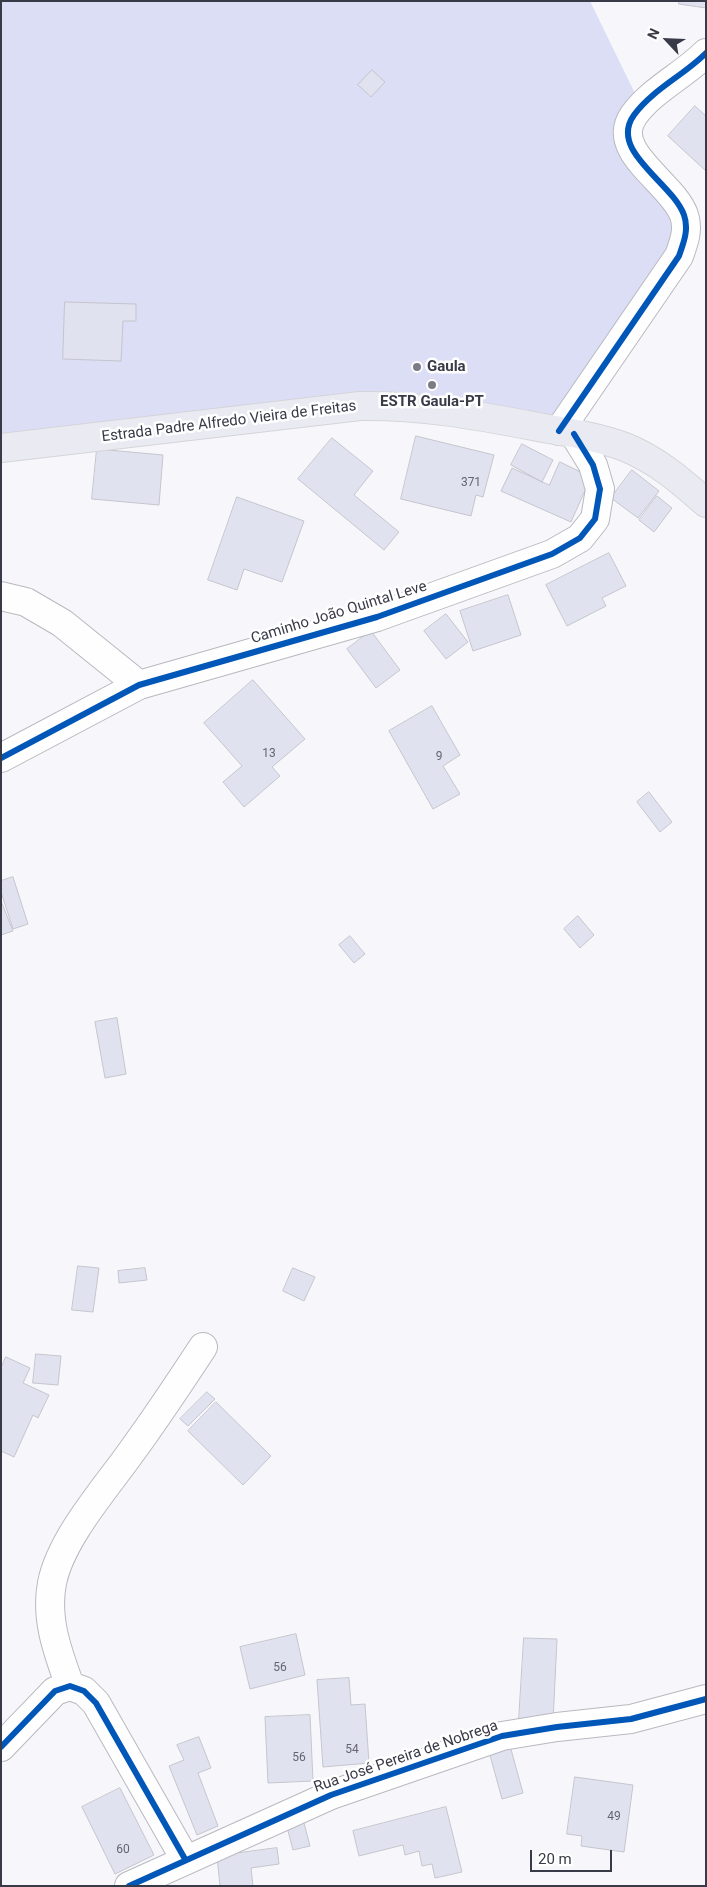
<!DOCTYPE html>
<html>
<head>
<meta charset="utf-8">
<style>
	body { margin:0 }
	#map { position:relative; width:707px; height:1887px; overflow:hidden; background:#f7f7fb; font-family:Roboto,sans-serif }
	canvas { display:block }
	.frame { position:absolute; inset:0; border:2px solid #393a47; pointer-events:none }
	.north { position:absolute; left:642px; top:15px; width:50px; height:50px; -webkit-text-stroke:4px #fff; paint-order:stroke; rotate:295deg; font-size:14px; font-weight:700; line-height:20px; text-align:center; color:#393a47 }
	.north::after { content:''; display:block; margin:auto; width:18px; height:22px; background:#393a47; clip-path:polygon(50% 0,100% 100%,50% 72%,0 100%) }
	.scale { position:absolute; left:530px; top:1850px; width:82px; height:22px; box-sizing:border-box; border:2px solid #393a47; border-top:0; padding-left:6px; font-size:15px; line-height:18px; white-space:nowrap; color:#393a47; -webkit-text-stroke:4px #fff; paint-order:stroke }
</style>
</head>
<body>
<div id="map">
<canvas width="707" height="1887"></canvas>
<div class="frame"></div>
<div class="north">N</div>
<div class="scale">20 m</div>
</div>
<script>
const ctx = document.querySelector('canvas').getContext('2d');
ctx.lineJoin = 'round';
function paint(path, color) { ctx.fillStyle = color; ctx.fill(path, 'evenodd'); }
function trace(path, color, width, dash) { ctx.strokeStyle = color; ctx.lineWidth = width; ctx.lineCap = dash ? 'butt' : 'round'; ctx.setLineDash(dash || []); ctx.stroke(path); }
function label(font, color, halo, rows, align = 'center') {
  ctx.font = font + ' Roboto,sans-serif'; ctx.lineWidth = 5; ctx.setLineDash([]); ctx.textBaseline = 'middle'; ctx.strokeStyle = halo; ctx.fillStyle = color; for (const [text, x, y, turn = 0] of rows) {
    ctx.save(); ctx.translate(x, y); ctx.rotate((+turn || 0) * Math.PI / 180); ctx.textAlign = isNaN(turn) ? turn : align; if (halo) ctx.strokeText(text, 0, 0); ctx.fillText(text, 0, 0); ctx.restore();
  }
}
const green = new Path2D(`
	M1,1h589l55,113 -4,26 45,95 -127,196 -199,-25 -359,49z`);
const building = new Path2D(`
	M679,1h27v7l-27,-4z
	M372,70l13,12 -14,15 -13,-12z
	M695,106l11,10v55l-38,-35z
	M65,302l71,2v17h-13l-2,40 -58,-2z
	M416,436l78,19 -11,42 -7,-2 -5,21 -70,-17z
	M332,438l41,33 -19,24 45,37 -15,18 -86,-71z
	M522,444l31,16 -11,22 -31,-17z
	M97,449l66,6 -4,50 -67,-6z
	M560,462l31,15 -20,45 -70,-31 11,-23 37,17z
	M632,470l27,21 -21,27 -27,-20z
	M657,496l15,12 -18,24 -15,-12z
	M237,497l67,24 -22,61 -38,-13 -7,21 -29,-10z
	M609,553l17,33 -24,12 4,8 -39,20 -21,-41z
	M508,595l13,40 -48,16 -13,-40z
	M446,614l22,28 -22,17 -22,-28z
	M371,631l29,39 -24,18 -29,-39z
	M253,680l52,59 -33,28 8,9 -36,31 -21,-25 19,-16 -38,-43z
	M432,706l28,49 -17,11 17,28 -27,15 -44,-78z
	M649,792l23,30 -12,10 -23,-30z
	M13,877l15,47 -15,5 -12,-37v-11z
	M1,901l12,30 -12,4z
	M578,916l16,19 -14,13 -16,-19z
	M350,936l15,18 -11,9 -15,-18z
	M117,1018l9,56 -21,4 -10,-56z
	M78,1266l21,2 -6,44 -21,-2z
	M145,1268l2,12 -28,3 -1,-12z
	M293,1268l22,9 -11,24 -21,-10z
	M36,1354l25,2 -3,29 -25,-2z
	M6,1357l24,11 -7,15 26,12 -11,23 -5,-3 -19,42 -13,-6v-83z
	M207,1392l8,7 -27,27 -8,-7z
	M216,1402l55,54 -28,29 -55,-54z
	M296,1634l9,41 -55,14 -10,-42z
	M524,1638l33,1 -4,83 -34,-2z
	M349,1678l2,27 14,-1 4,59 -46,4 -6,-87z
	M310,1715l3,66 -45,2 -3,-66z
	M199,1737l12,31 -13,5 20,53 -21,9 -28,-69 15,-6 -7,-15z
	M509,1742l14,51 -21,6 -14,-51z
	M575,1777l58,8 -9,67 -43,-6 1,-10 -15,-2z
	M120,1788l34,67 -39,19 -33,-67z
	M446,1807l16,65 -27,6 -3,-14 -10,2 -3,-15 -14,4 -2,-10 -44,11 -6,-25z
	M304,1823l6,23 -17,4 -6,-23z
	M277,1848l2,16 -28,4 2,18h-33l-3,-30z`);
const minor = new Path2D(`
	M559,431l120,-175c5,-14 10,-27 5,-41 -12,-33 -76,-64 -50,-100 18,-25 50,-40 72,-62
	M1,596l25,6 36,21 77,62
	M1,758l138,-73 238,-68 175,-63 28,-16 15,-19 5,-30 -7,-24 -19,-31
	M70,1686c-12,-33 -25,-67 -18,-103 9,-45 54,-95 80,-132 25,-34 48,-69 71,-104
	M1,1747l54,-56 15,-5 14,5 12,12 89,156
	M129,1886l202,-91 171,-59 55,-9 74,-8 75,-20`);
const major = new Path2D(`
	M1,448l359,-42c59,-1 115,9 173,20 31,6 63,10 92,21 32,13 56,34 81,56`);
const cycleway = new Path2D(`
	M559,431l120,-175c5,-14 10,-27 5,-41 -12,-33 -76,-64 -50,-100 18,-25 50,-40 72,-62
	M1,758l138,-73 238,-68 175,-63 28,-16 15,-19 5,-30 -7,-24 -19,-31
	M1,1747l54,-56 15,-5 14,5 12,12 89,156
	M129,1886l202,-91 171,-59 55,-9 74,-8 75,-20`);
const markers = [
	[417,367,5,"#7c7c86"],
	[432,385,5,"#7c7c86"]
];
const numberNames = [
	["371",471,483],
	["13",269,754],
	["9",439,757],
	["56",280,1668],
	["54",352,1750],
	["56",299,1758],
	["49",614,1817],
	["60",123,1850]
];
const poiNames = [
	["Gaula",427,367],
	["ESTR Gaula-PT",432,402,"center"]
];
const streetNames = [
	["Estrada Padre Alfredo Vieira de Freitas",229,422,-7],
	["Caminho João Quintal Leve",339,613,-17],
	["Rua José Pereira de Nobrega",406,1757,-19]
];
paint(green, '#dcdef6');
paint(building, '#e1e2ef');
trace(building, '#c4c5cd', 1);
trace(minor, '#b8b9c0', 30);
trace(major, '#d4d4d9', 30);
trace(minor, '#fefefe', 28);
trace(major, '#eaebf2', 28);
trace(cycleway, '#0057b8', 6);
for (const [x, y, r, color] of markers) { const dot = new Path2D(); dot.arc(x, y, r, 0, 2 * Math.PI); ctx.fillStyle = color; ctx.fill(dot); trace(dot, '#fff', 2); }
label('12px', '#646572', null, numberNames);
label('bold 15px', '#393a47', '#fff', poiNames, 'left');
label('15px', '#393a47', '#fff', streetNames);
</script>
</body>
</html>
